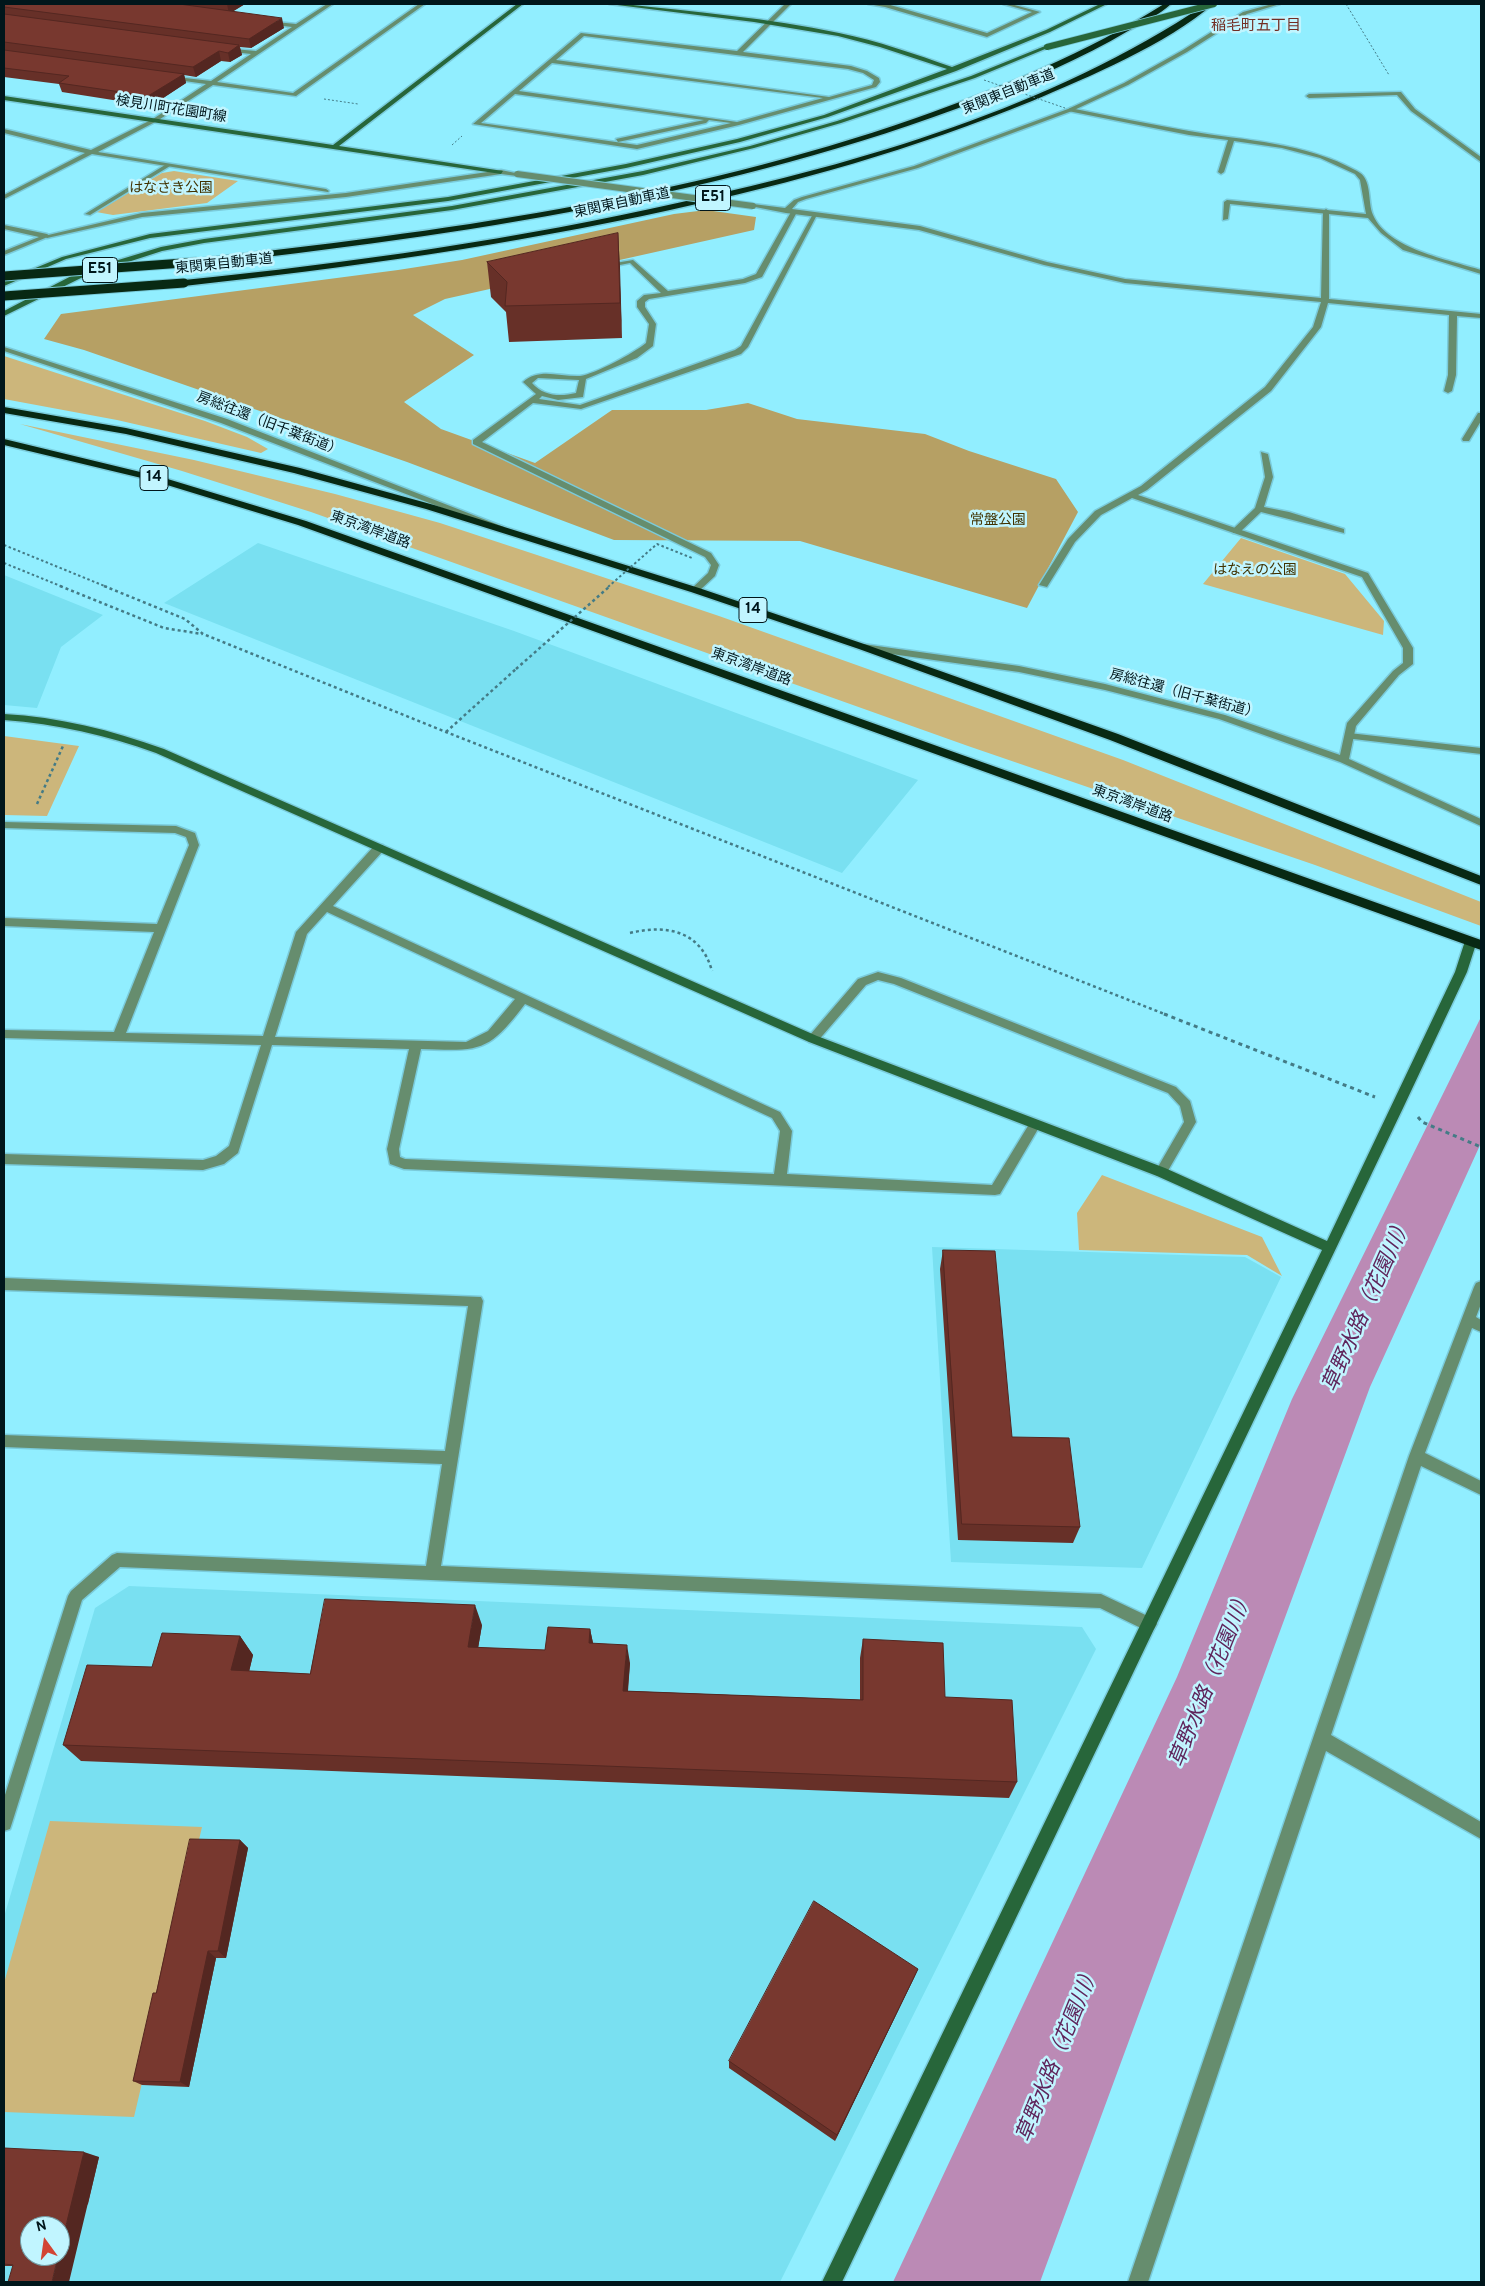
<!DOCTYPE html>
<html>
<head>
<meta charset="utf-8">
<style>
	body { margin:0 }
	#map { position:relative; width:1485px; height:2286px; overflow:hidden; background:#91eeff; font-family:Overpass,sans-serif }
	canvas { display:block }
	.frame { position:absolute; inset:0; border:5px solid #00161b; pointer-events:none }
	.north { position:absolute; left:20px; top:2216px; width:50px; height:50px; box-sizing:border-box; background:#c1f5ff; border:1px solid #749ca4; border-radius:50%; rotate:346deg; font-size:14px; font-weight:700; line-height:20px; text-align:center; color:#00161b }
	.north::after { content:''; display:block; margin:auto; width:18px; height:22px; background:#d24534; clip-path:polygon(50% 0,100% 100%,50% 72%,0 100%) }
</style>
</head>
<body>
<div id="map">
<canvas width="1485" height="2286"></canvas>
<div class="frame"></div>
<div class="north">N</div>
</div>
<script>
const ctx = document.querySelector('canvas').getContext('2d');
ctx.lineJoin = 'round';
function paint(path, color) { ctx.fillStyle = color; ctx.fill(path, 'evenodd'); }
function trace(path, color, width, dash) { ctx.strokeStyle = color; ctx.lineWidth = width; ctx.lineCap = dash ? 'butt' : 'round'; ctx.setLineDash(dash || []); ctx.stroke(path); }
function label(font, color, halo, rows, align = 'center') {
  ctx.font = font + ' Overpass,"Noto Sans JP",sans-serif'; ctx.lineWidth = 5; ctx.setLineDash([]); ctx.textBaseline = 'middle'; ctx.strokeStyle = halo; ctx.fillStyle = color; for (const [text, x, y, turn = 0] of rows) {
    ctx.save(); ctx.translate(x, y); ctx.rotate((+turn || 0) * Math.PI / 180); ctx.textAlign = isNaN(turn) ? turn : align; if (halo) ctx.strokeText(text, 0, 0); ctx.fillText(text, 0, 0); ctx.restore();
  }
}
const built = new Path2D(`
	M258,543l256,88 404,149 -76,93 -678,-270z
	M4,575l99,40 -42,32 -24,61 -33,-3z
	M932,1247l313,10 36,20 -139,291 -191,-6z
	M129,1586l953,41 14,22 -316,633h-776v-365l91,-309zM30,2226h30v30h-30z`);
const green = new Path2D(`
	M174,171l64,10 -31,22 -94,12 -17,-3 66,-39z
	M4,356l201,65 42,16 21,12 -7,4 -144,-33 -113,-21z
	M20,424l174,36 141,34 105,29 100,33 179,60 404,144 358,142v24l-166,-61 -347,-119 -657,-234 -129,-41z
	M1241,538l104,36 39,47 -1,14 -180,-51z
	M4,736l75,10 -32,70 -43,-1z
	M1102,1175l160,62 20,39 -35,-21 -168,-5 -2,-37z
	M50,1821l152,6 -68,290 -130,-5v-129z`);
const forest = new Path2D(`
	M706,210l50,7 -2,13 -309,69 -32,16 61,40 -70,47 37,27 94,34 77,-53h94l42,-7 49,16 128,15 44,17 87,28 22,33 -51,96 -227,-67 -186,-1 -207,-78 -323,-112 -40,-11 17,-25 337,-44 64,-10 212,-46z`);
const water = new Path2D(`
	M1481,1017v126l-111,244 -330,895h-147l284,-605 115,-278z`);
const pathFar3 = new Path2D(`
	M1346,4l43,71
	M324,99l34,5
	M452,145l10,-9`);
const pathFar2 = new Path2D(`
	M4,545l103,42
	M4,563l59,24`);
const pathFar1 = new Path2D(`
	M60,586l104,42 38,6
	M104,586l81,33 18,15 243,98 721,283
	M446,732l70,-63
	M37,804l26,-58
	M630,933c37,-9 71,-2 82,38`);
const path = new Path2D(`
	M1164,1014l211,83
	M1418,1117l4,5 59,25`);
const lane = new Path2D(`
	M1401,92l14,17 66,48v5l-70,-51 -14,-16 -88,3 -3,-2 3,-2z
	M1070,108c40,8 79,16 119,23 57,10 116,11 168,40 16,8 10,30 16,44 14,34 77,45 108,55v4l-78,-24 -22,-17 -13,-15 -138,-14 -2,15 -5,1 1,-18 3,-2 139,14 -6,-34 -5,-6 -35,-16 -38,-10 -48,-7 -10,31 -3,2 -3,-2 10,-32 -39,-5 -121,-24z
	M165,165l5,1 -80,49 -5,-1z
	M794,210l3,2 -35,65 -17,6 -96,16 -4,3v5l11,17 -3,22 -16,12 -51,21 -3,18 -25,3 -16,-4 -3,3 41,6 155,-55 6,-4 72,-132 5,-1 -70,134 -7,7 -160,55 -48,-6 -51,39 229,111 8,12 -4,11 -17,16 -8,-2 18,-17 3,-8 -6,-8 -232,-113v-4l63,-46 -13,-12c16,-15 37,-5 57,-6 15,-2 54,-23 66,-33l3,-19 -12,-17v-6l7,-6 17,-2 -31,-30 -25,5 -2,-1v-2l30,-5 35,31 75,-12 13,-5 35,-62zM538,378l41,2 -3,13c-16,4 -33,3 -44,-10z
	M4,225l43,9 3,2 -46,19v-4l35,-14 -35,-8z
	M1261,452l7,2 5,23 -9,30 25,5 55,17v4l-83,-21 -22,21h-6v-4l22,-21 10,-31z
	M1349,733l132,15v6l-136,-16v-4z`);
const street = new Path2D(`
	M327,4h6l-116,78 76,11 126,-89h6l-129,92 -83,-11 -56,36 -59,31 228,37 3,2 -1,1 -236,-38 -88,45v-4l81,-42 -81,-20v-4l87,21 62,-31 53,-35 -36,-5 -2,-3 43,5 40,-27 -27,-3 -2,-3 34,3 36,-24 -25,-3 -2,-3 31,3z
	M785,4h6l-48,48 108,14 16,5 12,7 1,4 -4,5 -137,38 -102,24 -164,-25 108,-91 156,18zM584,36l264,33 15,4 11,7 -2,5 -43,12 -273,-37zM552,63l271,35 -86,24 -218,-31zM515,94l189,26 -88,19 2,3 88,-19 3,-3 22,3 -94,22 -156,-22z
	M868,4h19l100,29 45,-21 -29,-8h8l29,8 -53,25 -102,-30z
	M1272,4h8l-33,10 -60,38 -59,33 -56,26 -154,57 -112,31 -8,3 -6,7 128,17 127,36 78,17 196,19 2,-87 3,-2 3,2v88l152,15v4l-24,-2 -1,59 -4,16 -4,2 -4,-2 4,-16 1,-60 -121,-12 -7,24 -50,64 -124,99 -9,5 230,78 45,75v16l-14,11 -43,51 -7,33 132,60v7l-141,-64 -121,-43 -114,-29 -86,-18 -156,-22 -5,-3 5,-3 156,22 86,18 120,31 115,40 7,-32 46,-52 10,-8v-15l-41,-71 -230,-79 -31,17 -26,27 -28,45 -8,-2 29,-46 27,-28 46,-25 124,-99 48,-60 8,-25 -196,-19 -81,-18 -125,-35 -133,-17 -36,-7 3,-2 32,4 9,-8 8,-3 112,-31 154,-57 56,-26 59,-33 60,-38z
	M501,170l19,4 -3,2 -16,-2 -155,23 -204,20 -95,21 -3,-2 98,-23 204,-20z
	M4,347l223,72 277,108 -7,2 -276,-106 -217,-72z
	M1478,413h3v8l-12,20h-6l-1,-2z
	M4,822l172,4 19,7 4,12 -73,188 137,3 33,-104 79,-87h8v6l-50,55 447,206 12,19 -5,43 205,11 39,-64h8l2,3 -41,70 -5,1 -591,-26 -14,-5 -3,-15 22,-100 -137,-4 -34,108 -14,11 -21,6 -199,-6v-10l199,6 13,-4 13,-10 32,-101 -257,-7v-8l110,2 40,-100 -150,-6v-8l153,6 32,-79 -3,-8 -11,-4 -171,-5zM327,912l188,87 -27,32 -22,11 -191,-5 32,-103zM525,1004l247,114 8,13 -6,43 -369,-15 -5,-2 -1,-8 22,-100c59,2 67,4 104,-45z
	M878,972l23,6 275,109 14,14 6,21 -31,54h-8l-2,-4 29,-50 -4,-16 -12,-13 -274,-109 -16,-4 -12,5 -49,57h-8l-2,-3 2,-3 49,-57z
	M4,1278l477,19 2,4 -42,265 660,28 53,25 3,5 -3,5 -5,3 -49,-24 -980,-41 -38,33 -70,223 -2,6 -6,2v-33l64,-202 3,-5 41,-36 5,-2 309,13 16,-102 -438,-17v-12l441,16 23,-145 -464,-16z
	M1481,1281v23l-5,13 5,3v12l-9,-4 -47,125 56,28v14l-60,-29 -90,269 150,87v17l-155,-88 -178,531h-20l281,-826 65,-169 2,-4z`);
const secondary = new Path2D(`
	M517,4h6l-184,142 164,25 -2,3 -497,-74v-4l329,49z
	M609,4h15c72,8 144,14 215,29 39,8 76,21 113,34l94,-37 54,-26h7l-57,28 -94,39 -128,46 -88,25 -114,26 -178,33 -298,37 -84,21 -62,27v-5l58,-24 88,-23 298,-37 178,-33 111,-25 87,-24 123,-46 -67,-22 -42,-11 -84,-14z
	M1045,46l5,1 -75,31 -134,45 -87,25 -111,27 -191,35 -248,33 -42,8 -77,25 -81,40v-5l75,-39 82,-25 43,-8 248,-33 191,-35 107,-25 87,-25 134,-45z
	M4,714c55,3 107,16 160,35l653,287 348,132 162,73 128,-269 10,-31 6,-4 6,4 -10,31 -63,134 -562,1176h-20l500,-1032 -165,-74 -348,-134 -653,-289c-50,-18 -99,-29 -152,-33z`);
const highway = new Path2D(`
	M1164,4h7c-12,11 -28,19 -43,27 -47,28 -97,49 -148,69 -251,96 -517,135 -783,165l-4,-3 4,-3c243,-27 487,-60 719,-141 87,-31 170,-65 248,-114z
	M1206,4h7c-46,40 -124,73 -181,97 -117,48 -238,82 -362,109 -160,35 -323,58 -486,76l-4,-3 4,-3c168,-17 334,-41 498,-78 182,-40 368,-94 524,-198z
	M4,407l122,21 174,40 134,37 265,83 168,57 251,89 363,142v9l-371,-145 -251,-91 -168,-57 -265,-83 -132,-36 -168,-39 -122,-21z
	M4,439l157,38 145,44 1175,419v10l-1183,-425 -144,-44 -150,-36z`);
const pathBridgeFar2 = new Path2D(`
	M984,80l81,28`);
const pathBridgeFar1 = new Path2D(`
	M608,587l49,-43 35,14`);
const pathBridge = new Path2D(`
	M516,669l94,-83`);
const streetBridge = new Path2D(`
	M517,174l236,32`);
const secondaryBridge = new Path2D(`
	M1047,47l167,-43`);
const highwayBridge = new Path2D(`
	M4,276l193,-14
	M4,296l180,-13`);
const wall = new Path2D(`
	M4,4h241l-12,7 51,17 -33,20 -11,-1 2,8 -12,7 -9,-1 -25,16 -12,-2 2,8 -35,23 -89,-14 -3,-8 -55,-7z
	M618,233l4,105 -113,4 -3,-30 -15,-15 -4,-35z
	M943,1250l69,187 68,90 -7,16 -115,-3 -18,-271z
	M482,1625l-4,23 67,2 45,-21 3,14 37,20 -2,28 232,9v-42l3,-19 82,58 72,85 -8,16 -928,-37 -18,-16 89,-78 88,-31 13,19 -4,16 61,3z
	M240,1840l8,8 -22,110h-10l-27,129 -47,-2 -9,-4 23,-88z
	M918,1969l-83,172 -106,-73v-7z
	M4,2148l95,9 -11,47 -76,62h-8z`);
const shadedWall = new Path2D(`
	M227,4h18l-16,10z
	M282,18l2,10 -33,20 -2,-9z
	M239,45l3,10 -12,7 -2,-9z
	M219,51l2,10 -25,16 -3,-10z
	M184,74l2,9 -35,23 -3,-10z
	M618,233l2,34 2,71 -2,-35z
	M475,1605l7,20 -7,41 -7,-19z
	M590,1629l4,19 -5,-5z
	M240,1636l13,19 -8,34 -14,-19z
	M627,1645l3,18 -4,46 -3,-18z
	M240,1840l8,8 -22,110 -8,-7z
	M208,1951l8,7 -27,129 -9,-5z
	M918,1969l-4,9 -79,163 2,-6z
	M84,2152l15,5 -30,125h-17l6,-26h2v-6z`);
const building = new Path2D(`
	M4,4h175l103,14 -33,21 -245,-32z
	M4,14l235,31 -11,8 -9,-2 -26,16 -189,-25z
	M4,50l180,24 -36,22 -89,-13 10,-7 -65,-8z
	M618,233l2,70 -115,3 2,-24 -20,-20z
	M943,1250l52,1 17,186 57,1 11,89 -118,-3z
	M325,1599l150,6 -7,42 77,3 3,-23 42,2 -1,14 38,2 -4,46 240,9v-61l80,4 2,54 67,3 5,82 -954,-37 24,-80 65,2 10,-34 78,3 -9,34 79,4z
	M190,1839l50,1 -22,111h-10l-28,131 -47,-1 20,-88h3z
	M814,1901l104,68 -81,166 -108,-74z
	M4,2148l80,4 -24,98v-24h-30v30h28l-6,26h-44l5,-17 -9,-1z`);
const farStreetnames = [
	["東関東自動車道",1009,93,-22],
	["検見川町花園町線",171,110,9],
	["東関東自動車道",622,204,-12],
	["東関東自動車道",224,265,-6],
	["房総往還（旧千葉街道）",269,425,21],
	["東京湾岸道路",370,531,20],
	["東京湾岸道路",751,668,20],
	["房総往還（旧千葉街道）",1184,695,15],
	["東京湾岸道路",1132,805,20]
];
const farParknames = [
	["はなさき公園",171,189],
	["常盤公園",998,521],
	["はなえの公園",1255,571]
];
const farNeighbourhoodnames = [
	["稲毛町五丁目",1256,27]
];
const shields = [
	[713,198,35],
	[100,270,35],
	[154,478,28],
	[753,610,28]
];
const shieldNames = [
	["E51",713,198],
	["E51",100,270],
	["14",154,478],
	["14",753,610]
];
const nearWaternames = [
	["草野水路（花園川）",1369,1305,-66],
	["草野水路（花園川）",1213,1679,-68],
	["草野水路（花園川）",1060,2054,-68]
];
paint(built, '#79e0f1');
paint(green, '#ccb67b');
paint(forest, '#b6a064');
paint(water, '#bb8ab5');
trace(lane, '#7acbdb', 3);
trace(street, '#7acbdb', 3);
trace(secondary, '#7acbdb', 3);
trace(highway, '#7acbdb', 3);
trace(pathFar3, '#447b86', 1, [2, 2]);
trace(pathFar2, '#447b86', 2, [2.5, 2.5]);
trace(pathFar1, '#447b86', 2.5, [3, 3]);
trace(path, '#447b86', 3, [4, 4]);
paint(lane, '#668d6e');
paint(street, '#668d6e');
paint(secondary, '#27663a');
paint(highway, '#082913');
trace(streetBridge, '#7acbdb', 8, []);
trace(secondaryBridge, '#7acbdb', 8, []);
trace(highwayBridge, '#7acbdb', 11, []);
trace(pathBridgeFar2, '#447b86', 1, [2, 2]);
trace(pathBridgeFar1, '#447b86', 2, [2.5, 2.5]);
trace(pathBridge, '#447b86', 2.5, [3, 3]);
trace(streetBridge, '#668d6e', 6);
trace(secondaryBridge, '#27663a', 6);
trace(highwayBridge, '#082913', 9);
paint(wall, '#673028');
paint(shadedWall, '#542721');
paint(building, '#78382f');
trace(building, '#542721', 1);
label('14px', '#00161b', '#c1f5ff', farStreetnames);
label('14px', '#413200', '#c1f5ff', farParknames);
label('15px', '#722d23', '#c1f5ff', farNeighbourhoodnames);
for (const [x, y, w] of shields) { const box = new Path2D(); box.roundRect(x - w / 2, y - 12.5, w, 25, 4); ctx.fillStyle = '#c1f5ff'; ctx.fill(box); trace(box, '#00161b', 1); }
label('bold 15px', '#00161b', null, shieldNames);
label('italic 21px', '#5f245b', '#c1f5ff', nearWaternames);
</script>
</body>
</html>
